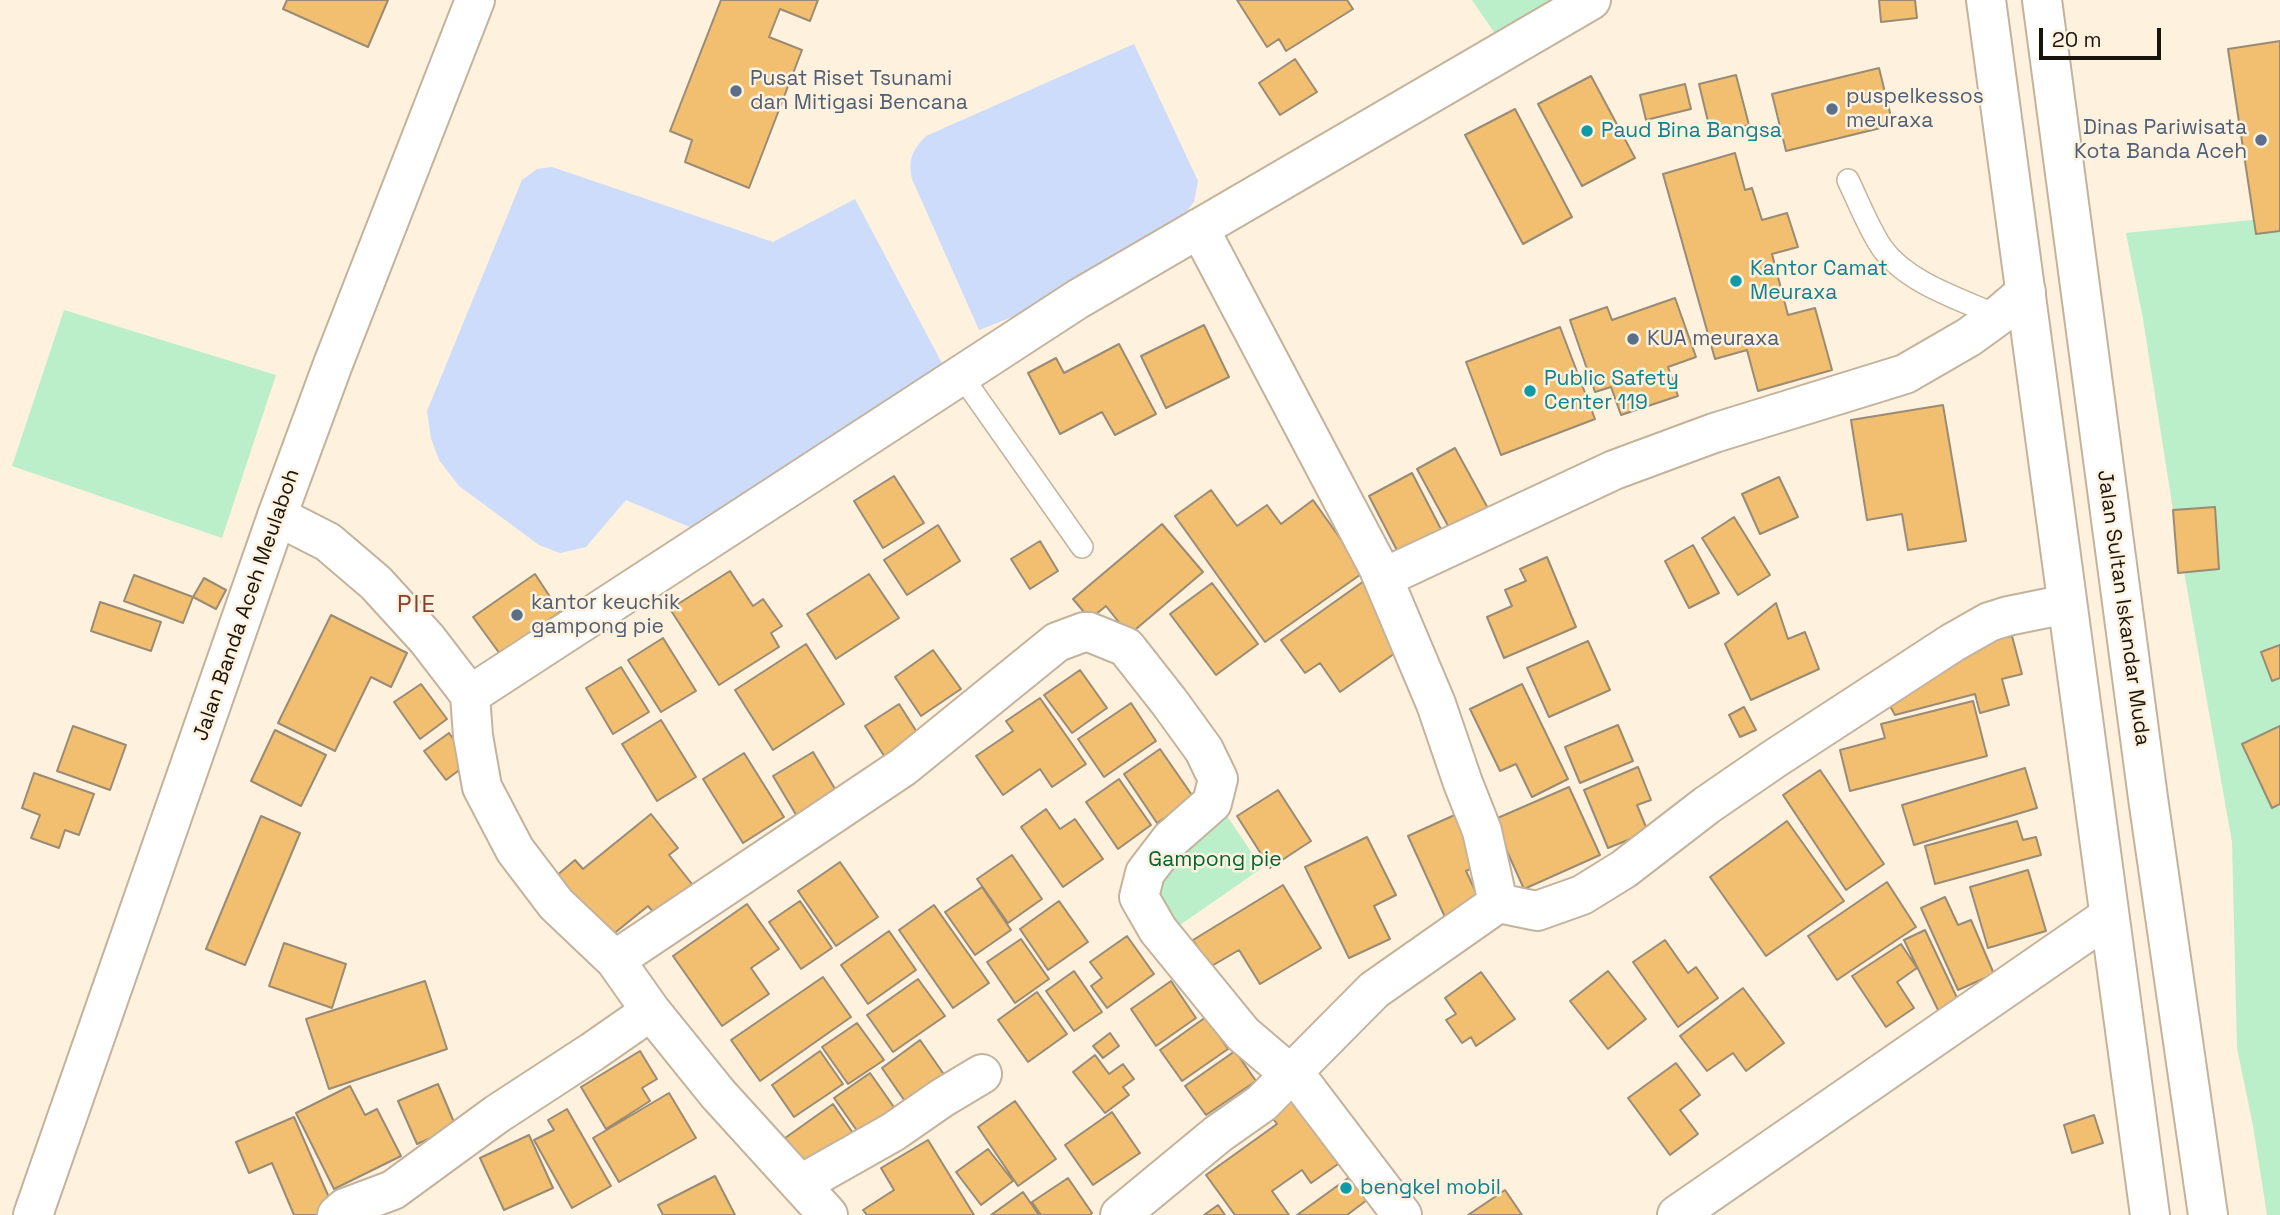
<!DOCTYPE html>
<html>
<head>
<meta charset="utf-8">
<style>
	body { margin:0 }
	#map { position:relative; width:2280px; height:1215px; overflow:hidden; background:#fef1de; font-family:"Space Grotesk",sans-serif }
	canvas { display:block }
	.scale { position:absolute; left:2039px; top:28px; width:122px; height:32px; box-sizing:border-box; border:4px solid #19140b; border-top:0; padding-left:9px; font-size:21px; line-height:24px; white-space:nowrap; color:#19140b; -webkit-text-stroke:5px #fef1de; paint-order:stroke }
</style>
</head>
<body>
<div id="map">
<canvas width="2280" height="1215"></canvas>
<div class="scale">20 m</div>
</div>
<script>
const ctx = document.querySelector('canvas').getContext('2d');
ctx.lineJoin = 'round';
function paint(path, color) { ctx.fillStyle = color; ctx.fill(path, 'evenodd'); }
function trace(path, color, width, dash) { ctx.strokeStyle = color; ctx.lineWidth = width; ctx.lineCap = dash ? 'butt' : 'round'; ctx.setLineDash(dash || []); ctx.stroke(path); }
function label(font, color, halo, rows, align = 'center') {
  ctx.font = font + ' "Space Grotesk",sans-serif'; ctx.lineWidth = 5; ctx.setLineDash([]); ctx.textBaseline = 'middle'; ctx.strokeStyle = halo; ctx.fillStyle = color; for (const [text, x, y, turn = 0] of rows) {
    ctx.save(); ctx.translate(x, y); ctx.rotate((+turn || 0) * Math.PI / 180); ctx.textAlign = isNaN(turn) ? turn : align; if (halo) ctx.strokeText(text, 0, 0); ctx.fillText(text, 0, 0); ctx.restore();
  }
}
const green = new Path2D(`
	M1472,0h106l-76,44z
	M2280,217v998h-13l-14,-89 -16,-78 -5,-206 -59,-332 -30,-191 -17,-86z
	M64,310l212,65 -54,163 -210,-72z
	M1225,813l37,55 -92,64 -10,-34 4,-26z`);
const water = new Path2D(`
	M1134,44l64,137 -4,21 -12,15 -152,93 -51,20 -67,-151c-4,-20 0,-28 14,-43z
	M552,167l221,75 82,-43 98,185 -254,147 -73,-31 -40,47 -26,6 -21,-8 -80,-59 -20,-26 -8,-22 -4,-27 95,-231 15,-11z`);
const building = new Path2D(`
	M287,0h101l-20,47 -85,-38z
	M721,0h97l-8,21 -30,-12 -11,28 33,13 -53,138 -64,-26 7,-22 -22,-9z
	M1237,0h110l6,9 -67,42 -7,-12 -12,8z
	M1879,0h36l2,18 -36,4z
	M2280,41v190l-24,3 -28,-185z
	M1295,59l22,33 -37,23 -21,-32z
	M1879,68l14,57 -107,26 -14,-57z
	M1736,75l13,50 -38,9 -12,-50z
	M1591,76l44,82 -53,28 -44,-82z
	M1685,84l6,25 -45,11 -6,-25z
	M1515,109l57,108 -49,27 -58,-109z
	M1735,153l10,37 7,-2 10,32 25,-7 11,34 -26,7 16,61 27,-7 17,62 -74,21 -11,-41 -32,9 -52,-185z
	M1675,298l21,59 -28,10 10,29 -57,19 -10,-28 -16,5 -25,-72 37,-13 5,13z
	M1204,325l25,52 -63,31 -25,-52z
	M1560,327l35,92 -94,36 -35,-93z
	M1119,344l37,70 -41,21 -13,-23 -42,22 -32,-61 28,-15 8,15z
	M1943,405l23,136 -58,9 -6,-36 -35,6 -16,-100z
	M1455,448l35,64 -38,21 -35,-64z
	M1412,473l33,64 -43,23 -33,-64z
	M894,476l30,47 -41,25 -29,-47z
	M1779,477l19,40 -38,17 -18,-40z
	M1211,490l26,36 30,-21 14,19 32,-24 51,72 -99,70 -90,-126z
	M2215,507l4,62 -41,4 -5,-63z
	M1734,517l36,58 -32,20 -36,-57z
	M1162,524l41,48 -74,63 -23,-29 -16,13 -17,-20z
	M938,525l22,36 -53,34 -23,-35z
	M1040,541l18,30 -28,18 -19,-30z
	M1693,545l26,48 -30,15 -24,-47z
	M1547,557l29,70 -72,31 -17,-41 25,-11 -7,-16 21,-9 -6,-12z
	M730,571l23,35 10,-7 19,27 -11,7 8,14 -60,38 -49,-76z
	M535,574l25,38 -60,42 -27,-37z
	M869,574l30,44 -63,41 -29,-45z
	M134,575l59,22 -10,26 -59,-22z
	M204,578l22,12 -10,19 -23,-12z
	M1364,581l44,63 -68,48 -20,-29 -15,10 -24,-33z
	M1212,583l46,61 -42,31 -46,-61z
	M100,602l61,20 -10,29 -60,-20z
	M1776,603l12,36 17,-7 14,37 -68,31 -26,-56z
	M331,615l76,38 -16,34 -20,-10 -36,74 -57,-28z
	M2012,636l10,38 -20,5 7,26 -29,8 -5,-19 -80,21 -5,-9 98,-65z
	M663,638l33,53 -35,21 -33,-52z
	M1588,641l22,49 -61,27 -22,-49z
	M806,644l38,60 -71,46 -38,-60z
	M2280,645v33l-8,3 -11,-29z
	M933,650l28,39 -40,27 -26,-39z
	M621,667l28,45 -36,22 -27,-46z
	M1080,670l27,38 -35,25 -28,-38z
	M421,684l26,35 -27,20 -26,-37z
	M1522,684l46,95 -36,18 -16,-33 -16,7 -30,-62z
	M1040,698l46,66 -34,23 -12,-18 -37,26 -27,-39 37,-25 -7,-10z
	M1973,701l14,55 -137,35 -10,-41 45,-12 -4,-14z
	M1131,703l25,38 -52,36 -26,-38z
	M899,704l23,36 -34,22 -23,-36z
	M1744,707l12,23 -16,7 -11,-22z
	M661,720l35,57 -39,24 -35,-57z
	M1618,725l15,36 -53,22 -15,-36z
	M73,726l53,19 -16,45 -53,-19z
	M2280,726v78l-8,4 -30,-64z
	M275,730l51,25 -25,51 -50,-25z
	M449,733l21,29 -24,18 -22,-29z
	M1160,749l34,49 -37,25 -33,-49z
	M813,752l25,42 -40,24 -25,-42z
	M744,753l40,64 -41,26 -40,-64z
	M1638,767l13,33 -14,5 11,27 -40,16 -24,-58z
	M2025,768l12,40 -123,37 -12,-40z
	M1820,770l64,94 -38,26 -63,-95z
	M34,773l60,21 -15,41 -14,-5 -6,18 -28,-10 9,-23 -18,-7z
	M1119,779l32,46 -33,24 -32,-47z
	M1569,787l31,68 -76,34 -31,-69z
	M1278,790l33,51 -41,27 -33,-52z
	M1046,809l14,20 15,-10 28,40 -40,28 -42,-60z
	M1459,813l23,51 -16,7 14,30 -35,16 -37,-81z
	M651,814l27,34 -9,7 23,29 -37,30 -7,-8 -42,34 -51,-63 20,-17 8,9z
	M261,816l39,17 -55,132 -39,-16z
	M1787,821l57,80 -78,55 -56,-79z
	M2017,821l6,19 13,-3 5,18 -106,29 -10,-38z
	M1367,837l29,58 -22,11 16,33 -41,19 -44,-91z
	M1012,855l30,44 -34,24 -31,-44z
	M840,862l38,55 -42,29 -38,-55z
	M2028,870l18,61 -58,17 -18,-61z
	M1887,882l29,45 -79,53 -29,-44z
	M1283,885l38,63 -61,36 -21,-34 -29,17 -17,-27z
	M982,887l29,43 -36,25 -30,-43z
	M1945,897l13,28 13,-5 23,54 -36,16 -37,-82z
	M800,901l32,47 -31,21 -32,-47z
	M1059,901l29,41 -40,28 -28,-41z
	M747,904l32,45 -28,19 18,26 -47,32 -49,-70z
	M934,905l55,78 -36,25 -54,-78z
	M1925,930l34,72 -20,10 -35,-72z
	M889,931l27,39 -48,34 -27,-39z
	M1127,936l27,38 -47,34 -16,-22 11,-8 -12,-16z
	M1021,939l28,40 -34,24 -28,-41z
	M1665,940l23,33 8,-6 22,31 -40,29 -45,-65z
	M284,943l62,21 -14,44 -63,-22z
	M1901,944l16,24 -20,14 17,26 -28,19 -34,-51z
	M1074,971l28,41 -28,19 -28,-40z
	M1608,971l38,48 -38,30 -38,-48z
	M1481,972l34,47 -39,27 -5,-9 -9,6 -16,-23 10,-6 -11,-16z
	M823,977l28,40 -91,64 -29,-41z
	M918,979l27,37 -52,36 -26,-37z
	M425,981l22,68 -118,40 -23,-70z
	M1171,981l25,37 -40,28 -25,-37z
	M1743,988l41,55 -38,28 -13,-18 -26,18 -27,-35z
	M1037,992l30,42 -39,28 -30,-42z
	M1206,1017l22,32 -46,32 -22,-31z
	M857,1023l27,37 -36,24 -26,-37z
	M1110,1033l9,13 -16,12 -10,-12z
	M920,1040l32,46 -39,27 -31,-45z
	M640,1051l17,28 -15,9 8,13 -44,28 -25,-42z
	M820,1051l23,33 -49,33 -22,-32z
	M1235,1051l21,30 -50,34 -21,-29z
	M1095,1055l14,19 14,-10 11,15 -11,8 6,8 -24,18 -32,-41z
	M1676,1063l24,32 -20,15 18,24 -28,21 -42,-57z
	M870,1073l33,47 -36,25 -33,-47z
	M438,1084l18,43 -39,17 -19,-43z
	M350,1086l15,29 12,-6 24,47 -67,33 -38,-76z
	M669,1093l27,45 -77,44 -26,-44z
	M1293,1093l48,69 -30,21 -9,-13 -30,21 17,24h-54l-29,-40 71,-51 -9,-12z
	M1015,1101l41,58 -38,27 -40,-59z
	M833,1104l22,32 -48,34 -22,-32z
	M567,1109l44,77 -39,22 -38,-68 20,-10 -6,-10z
	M1112,1112l28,41 -47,32 -28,-40z
	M2094,1115l9,28 -31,10 -8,-28z
	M294,1117l40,92 -14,6h-26l-22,-52 -23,10 -13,-31z
	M529,1135l24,53 -49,22 -24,-52z
	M928,1140l46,75h-107l-4,-5 31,-20 -13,-22z
	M988,1149l25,32 -32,24 -25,-33z
	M715,1176l20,39h-72l-5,-10z
	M1351,1176l16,24 -20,15h-50z
	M1068,1178l24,35 -2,2h-49l-9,-13z
	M1505,1190l17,25h-54z
	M1023,1192l16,23h-48z
	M1218,1205l7,10h-21z`);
const service = new Path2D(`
	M1848,180c10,21 21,49 34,68 25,35 78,51 116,68
	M961,375l121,172`);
const minor = new Path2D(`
	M1199,228l180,341 57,135 27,79 19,48 16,72
	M277,516l51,26 48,41 51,56 43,56 3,41 9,51 33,63 41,54 59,56 36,51 67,83 110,121
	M1383,578l231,-108 100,-37 191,-59 64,-37 29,-21 28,-24
	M470,695l608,-396 513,-299
	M615,960l288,-193 154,-125 27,-10h5l37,15 44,56 34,47 14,29 -6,24 -41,36 -26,34 -6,24 19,33 85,104 61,52 98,129
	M801,1184l92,-52 49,-34 40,-24
	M337,1215l8,-7 48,-18 104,-76 95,-62 59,-41
	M1120,1215l98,-81 44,-31 112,-113 124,-87 39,8 45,-16 42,-26 83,-64 67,-46 178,-116 37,-21 19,-6 59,-12
	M1677,1215l431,-298`);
const trunk = new Path2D(`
	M1986,0l164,1215
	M2042,0l106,798 60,417
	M33,1215l244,-699 56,-152 142,-364`);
const markers = [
	[736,91,7,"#5c6f8a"],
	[1832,109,7,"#5c6f8a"],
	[1587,131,7,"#0f9aa8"],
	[2261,140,7,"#5c6f8a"],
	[1736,281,7,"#0f9aa8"],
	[1633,339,7,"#5c6f8a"],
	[1530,391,7,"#0f9aa8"],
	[517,615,7,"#5c6f8a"],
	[1346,1188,7,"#0f9aa8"]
];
const serviceNames = [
	["Pusat Riset Tsunami",750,79],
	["dan Mitigasi Bencana",750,103],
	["puspelkessos",1846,97],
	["meuraxa",1846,121],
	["Dinas Pariwisata",2247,128,"right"],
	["Kota Banda Aceh",2247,152,"right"],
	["KUA meuraxa",1647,339],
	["kantor keuchik",531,603],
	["gampong pie",531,627]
];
const cultureNames = [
	["Paud Bina Bangsa",1601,131],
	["Kantor Camat",1750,269],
	["Meuraxa",1750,293],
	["Public Safety",1544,379],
	["Center 119",1544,403],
	["bengkel mobil",1360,1188]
];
const streetNames = [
	["Jalan Banda Aceh Meulaboh",247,605,-71],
	["Jalan Sultan Iskandar Muda",2123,608,82]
];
const parkNames = [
	["Gampong pie",1215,860]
];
const quarterNames = [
	["PIE",417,605]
];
paint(green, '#bbefc9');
paint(water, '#cddcfb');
paint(building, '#f1bf6f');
trace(building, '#9a8b75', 2);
trace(service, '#c3b39c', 24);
trace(minor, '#c3b39c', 42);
trace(trunk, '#c3b39c', 42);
trace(service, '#fff', 21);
trace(minor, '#fff', 38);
trace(trunk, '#fff', 38);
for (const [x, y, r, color] of markers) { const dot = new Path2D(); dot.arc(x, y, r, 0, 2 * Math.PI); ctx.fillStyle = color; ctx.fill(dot); trace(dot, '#fef1de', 2.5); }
label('21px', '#4e5e75', '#fef1de', serviceNames, 'left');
label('21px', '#0d838f', '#fef1de', cultureNames, 'left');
label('21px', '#19140b', '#fef1de', streetNames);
label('21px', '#006533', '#fef1de', parkNames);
ctx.letterSpacing = '2px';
label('24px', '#86402f', '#fef1de', quarterNames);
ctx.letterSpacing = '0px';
</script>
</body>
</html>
